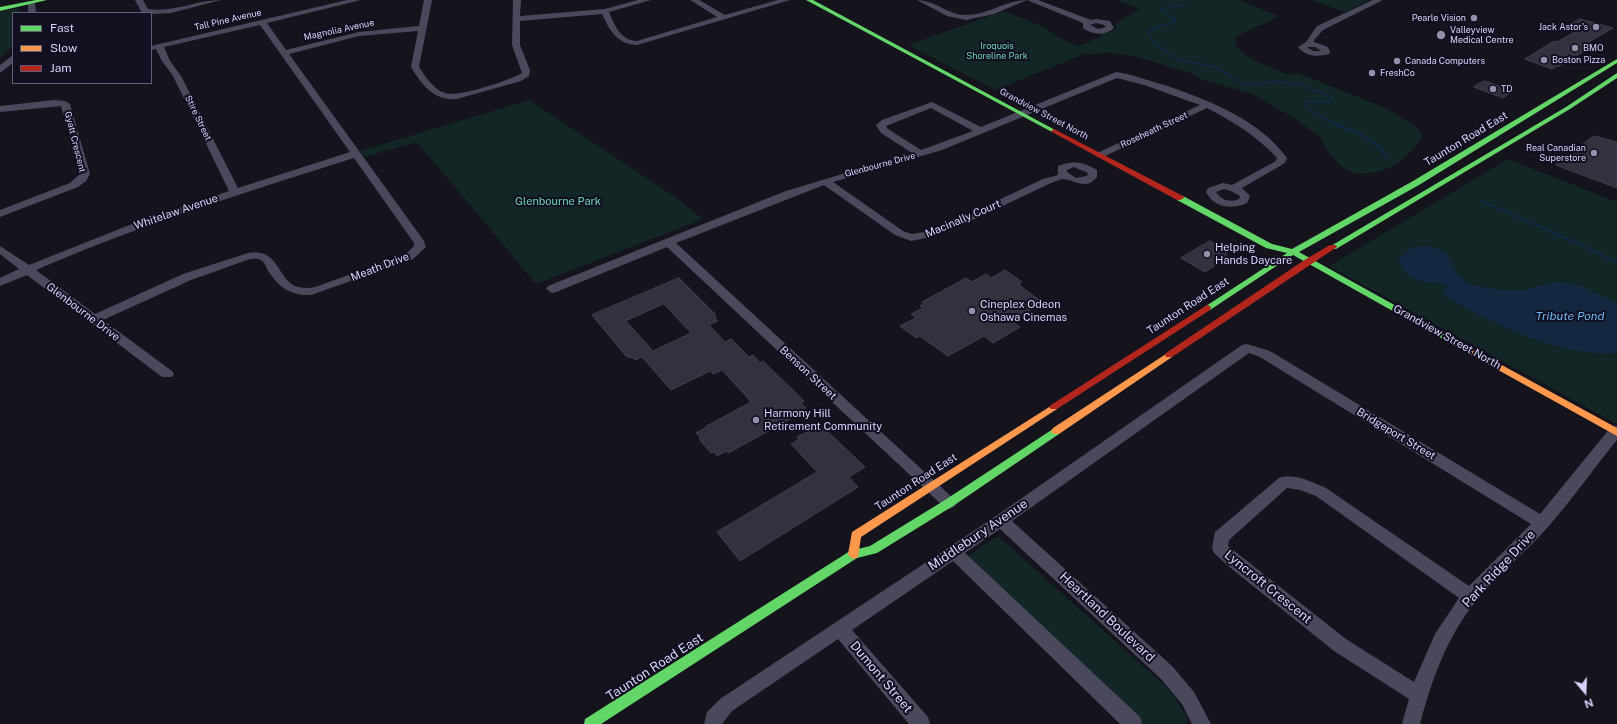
<!DOCTYPE html>
<html>
<head>
<meta charset="utf-8">
<style>
	body { margin:0 }
	#map { position:relative; width:1617px; height:724px; overflow:hidden; background:#15131c; font-family:"Public Sans",sans-serif }
	canvas { display:block }
	.legend { position:absolute; left:12px; top:12px; width:140px; height:72px; box-sizing:border-box; background:#120f20; border:1px solid #605d77; margin:0; padding:5px 7px; list-style:none; font-size:12px; color:#d6d3fa }
	.legend li { display:flex; align-items:center; gap:8px; height:20px }
	.legend b { width:20px; border:1px solid #605d77 }
	.north { position:absolute; left:1565px; top:672px; width:40px; height:40px; -webkit-text-stroke:3px #120f20; paint-order:stroke; rotate:161deg; font-size:11px; font-weight:700; line-height:16px; text-align:center; color:#d6d3fa }
	.north::after { content:''; display:block; margin:auto; width:14px; height:18px; background:#d6d3fa; clip-path:polygon(50% 0,100% 100%,50% 72%,0 100%) }
</style>
</head>
<body>
<div id="map">
<canvas width="1617" height="724"></canvas>
<ul class="legend">
<li><b style="height:5px;background:#63d668"></b>Fast</li>
<li><b style="height:5px;background:#ff974d"></b>Slow</li>
<li><b style="height:5px;background:#b3261e"></b>Jam</li>
</ul>
<div class="north">N</div>
</div>
<script>
const ctx = document.querySelector('canvas').getContext('2d');
ctx.lineJoin = 'round';
function paint(path, color) { ctx.fillStyle = color; ctx.fill(path, 'evenodd'); }
function trace(path, color, width, dash) { ctx.strokeStyle = color; ctx.lineWidth = width; ctx.lineCap = dash ? 'butt' : 'round'; ctx.setLineDash(dash || []); ctx.stroke(path); }
function label(font, color, halo, rows, align = 'center') {
  ctx.font = font + ' "Public Sans",sans-serif'; ctx.lineWidth = 4; ctx.setLineDash([]); ctx.textBaseline = 'middle'; ctx.strokeStyle = halo; ctx.fillStyle = color; for (const [text, x, y, turn = 0] of rows) {
    ctx.save(); ctx.translate(x, y); ctx.rotate((+turn || 0) * Math.PI / 180); ctx.textAlign = isNaN(turn) ? turn : align; if (halo) ctx.strokeText(text, 0, 0); ctx.fillText(text, 0, 0); ctx.restore();
  }
}
const green = new Path2D(`
	M1116,0h124l35,15 3,2 -43,20 2,11 16,12 36,15 9,-2 90,36 27,17 8,10c-6,8 -13,18 -21,24 -19,14 -50,22 -67,0 -5,-7 -12,-12 -13,-21l-26,-20 -46,-26 -48,-13 -9,-6 -59,-18 -25,-3 -24,1 -90,36 -87,-45 96,-34 40,16 14,10 20,9 23,-9v-4l10,-1 6,-4 -2,-4 25,-15z
	M1311,0h57v1l-23,11z
	M19,8l1,5h-7v33l-13,13v-47z
	M529,100l146,97 28,22 -167,65 -119,-142 -52,15 -5,-6z
	M1508,159l109,43v222l-288,-158z
	M998,536l166,149 11,12 14,24 -3,3h-48l-170,-168z`);
const water = new Path2D(`
	M1428,246l18,6 11,22 13,11 31,5 19,1 36,-9 22,3 39,18v50c-56,4 -128,-30 -174,-58l4,-11c-24,-2 -39,0 -49,-25l15,-12z`);
const streamFar1 = new Path2D(`
	M1186,0l-4,5 -21,4 15,12 -1,2 -16,3 -11,6 6,11 24,17 38,7 28,18 34,-4 20,3 34,13 -1,5h-25l-3,2 20,14 15,7`);
const stream = new Path2D(`
	M1335,124c21,8 37,13 51,32
	M1482,201l106,47 29,15`);
const building = new Path2D(`
	M1580,19l33,9 -31,18 7,2 -29,18h-3l-5,3 -27,-10 29,-18 3,1 21,-12 -11,-3z
	M1484,81h1l28,10 -10,7 -29,-11z
	M1594,136l23,6v46l-61,-23z
	M1210,241l16,9v9l-21,13 -24,-14z
	M1005,270l17,12 -4,2 25,19 -32,18 9,6 -27,16 -9,-7 -36,20 -28,-20 -4,2 -16,-12 16,-8 -5,-4 12,-6 -3,-2 4,-2 -2,-2 44,-24 6,4 14,-8 5,4z
	M679,278l35,35 2,4 -2,1 4,3 -9,4 16,17 6,-3 18,18 4,-2 7,8 3,-2 41,40 -3,2 5,5 -18,9 2,2 -36,20 -26,14 -2,-2 -9,5 -3,-4 -3,1 -12,-14 2,-1 -5,-5 10,-5 -1,-1 46,-25 -6,-7 -23,-25 -9,4 -3,-3 -39,19 -29,-33 -7,3 -3,-3 -3,1 -4,-3 -33,-40zM664,304l27,29 -38,18 -27,-30z
	M822,426l43,41 -16,10 9,10 -118,74 -23,-29 100,-60 -26,-28 9,-5 -3,-2z`);
const street = new Path2D(`
	M135,0h8l5,9c25,4 48,-9 73,-9l-50,13 -18,1 -11,-1z
	M347,0h14l-94,23 19,27 73,-18 60,-6 5,-26h8l-13,67c6,9 15,23 26,26 12,5 66,-13 77,-20l-10,-28 1,-45h8l-1,16 85,-7 33,-9h13l-42,12c6,14 11,28 28,29l80,-24 -27,-17h9l26,15 53,-15h12l-153,45c-20,-1 -27,-14 -35,-31l-82,7v24l10,25 -1,6 -8,5 -64,18c-23,2 -35,-14 -46,-32l7,-36 -59,5 -70,18 135,187 2,6 -13,12 -102,36c-19,1 -32,-7 -42,-23 -3,-3 -3,-8 -7,-11 -3,-3 -7,-3 -12,-2l-59,21 -88,40 69,51 2,3 -2,3h-10l-135,-102 -27,11v-8l19,-9 -19,-15v-8l29,19 98,-39 102,-35 -56,-115 -11,-15 -6,-12 -5,1v-4zM260,25l90,127 -112,36 -57,-112 -11,-15 -6,-14zM354,158l60,85v3l-9,9 -90,32c-41,9 -29,-41 -67,-34l-65,21 -88,40 -59,-44c103,-45 211,-78 318,-112z
	M917,0c18,0 32,16 50,15 21,0 39,-15 60,-15l-33,14 -28,6 -19,-4z
	M1027,0h11l53,20 5,-1 14,2 4,7c-8,8 -22,7 -31,0v-5zM1096,23l8,2 2,2 -8,2 -8,-4z
	M1373,0h10l-60,30 -9,10v2l14,5 2,5 -1,2c-11,3 -23,3 -31,-7l8,-5 11,-16zM1307,47h8l6,4h-8z
	M28,1l7,2 1,10h-8z
	M13,55v8l-13,10v-8z
	M1116,72c15,2 30,8 45,12 45,15 97,34 126,74l-2,5 -43,25 8,8 -3,7c-15,7 -33,5 -41,-11l2,-4 15,-5 9,2 44,-24 1,-3c-20,-22 -43,-36 -70,-50l-104,49h-6l-2,-2 2,-2 103,-48 -56,-20 -27,-7 -175,72 -109,32 70,49 9,3 12,-2 43,-17 76,-36 15,-4v-9c16,-6 25,-4 39,4v7c-11,14 -22,3 -34,2 -3,0 -9,3 -12,4l-76,36 -44,18 -20,4 -16,-6 -71,-50 -148,58 278,256 3,4 -3,4 -5,2 -5,-2 -277,-260 -111,45 -4,1 -6,-4 2,-3 238,-95 126,-38 -31,-20 -5,-8 6,-5 50,-18 49,25zM931,108l42,23 -52,19 -33,-21 -2,-3zM1074,167l14,6 -1,3 -11,2 -9,-6v-2zM1224,189l7,2 9,5 -1,3c-9,4 -18,1 -23,-7z
	M54,100l11,1 5,3 20,70 -4,7 -8,6 -78,30v-7l70,-27 10,-9 -19,-68 -61,6v-6z
	M1247,344l23,7 270,163 71,-87 6,-1v14c-24,29 -45,60 -70,88 -22,25 -49,46 -70,72 -30,36 -45,79 -57,124h-18l7,-25 -75,-48 -107,-86 -13,-12 -2,-5 3,-16 64,-54c16,-5 33,4 47,10l143,98 62,-62 -271,-167 -11,-4 -237,168 161,146 21,25 17,32h-19l-10,-20 -21,-25 -161,-150 -35,24 175,164 2,7h-22l-167,-163 -101,69 76,87 2,7h-21l-71,-85 -106,72 -10,13h-18l3,-12 13,-13 276,-183 246,-171zM1287,488l13,2 16,6 143,102 -24,36 -21,48 -68,-43 -118,-93 1,-6z`);
const fast = new Path2D(`
	M36,0h11l-47,11v-4z
	M806,0h7l244,131 -5,1z
	M1617,59v4l-198,122 -120,67 171,95 1,2 -1,2h-6l-171,-96 -83,55h-6l-1,-2 84,-55 -21,-5 -89,-48v-4h6l89,48 20,5 121,-68z
	M1617,73v5l-47,31 -234,140h-6l-1,-2 237,-140z
	M1056,427l3,1 2,3 -2,3 -106,72 -76,47 -20,5 -256,166h-17l1,-5 265,-168 20,-5 75,-46z`);
const slow = new Path2D(`
	M1467,346l150,82v8l-153,-85 -1,-2z
	M1169,352l3,1 1,2 -1,2 -113,77h-6l-2,-3 2,-3z
	M1054,404l3,1 2,2 -2,2 -196,128 -3,20 -4,2 -4,-2 -2,-3 4,-22z`);
const jam = new Path2D(`
	M1054,129l129,67 1,2 -4,2h-3l-125,-68 -1,-1z
	M1330,245h6l1,2 -165,110h-6l-1,-2 1,-2 140,-94z
	M1207,305l3,1 1,2 -1,2 -153,99h-6l-2,-2 2,-2z`);
const markers = [
	[1474,18,4,"#9290ac"],
	[1596,27,4,"#9290ac"],
	[1441,35,5,"#9290ac"],
	[1575,48,4,"#9290ac"],
	[1544,60,4,"#9290ac"],
	[1397,61,4,"#9290ac"],
	[1372,73,4,"#9290ac"],
	[1493,89,4,"#9290ac"],
	[1594,153,4,"#9290ac"],
	[1207,254,4,"#9290ac"],
	[972,311,4,"#9290ac"],
	[756,420,4,"#9290ac"]
];
const farPoinames = [
	["Pearle Vision",1466,18,"right"],
	["Jack Astor's",1588,27,"right"],
	["Valleyview",1450,30],
	["Medical Centre",1450,40],
	["BMO",1583,48],
	["Boston Pizza",1552,60],
	["Canada Computers",1405,61],
	["FreshCo",1380,73],
	["TD",1501,89],
	["Real Canadian",1586,148,"right"],
	["Superstore",1586,158,"right"]
];
const farStreetnames = [
	["Tall Pine Avenue",228,20,-13],
	["Magnolia Avenue",339,30,-12],
	["Grandview Street North",1044,114,28],
	["Stire Street",198,118,64],
	["Roseheath Street",1154,130,-25],
	["Gyatt Crescent",75,142,76],
	["Glenbourne Drive",880,165,-15]
];
const farParknames = [
	["Iroquois",997,46],
	["Shoreline Park",997,56]
];
const streetNames = [
	["Taunton Road East",1466,139,-31],
	["Whitelaw Avenue",176,212,-19],
	["Macinally Court",963,219,-23],
	["Meath Drive",380,267,-21],
	["Taunton Road East",1188,306,-33],
	["Glenbourne Drive",83,312,37],
	["Grandview Street North",1447,337,29],
	["Benson Street",808,373,43],
	["Bridgeport Street",1396,434,31],
	["Taunton Road East",916,482,-33]
];
const parkNames = [
	["Glenbourne Park",558,202]
];
const poiNames = [
	["Helping",1215,248],
	["Hands Daycare",1215,261],
	["Cineplex Odeon",980,305],
	["Oshawa Cinemas",980,318],
	["Harmony Hill",764,414],
	["Retirement Community",764,427]
];
const waterNames = [
	["Tribute Pond",1570,316]
];
const nearStreetnames = [
	["Middlebury Avenue",978,535,-34],
	["Park Ridge Drive",1499,569,-47],
	["Lyncroft Crescent",1268,587,39],
	["Heartland Boulevard",1107,617,43],
	["Taunton Road East",655,667,-33],
	["Dumont Street",881,677,50]
];
paint(green, '#132626');
paint(water, '#142741');
trace(streamFar1, '#142741', 2);
trace(stream, '#142741', 3);
paint(building, '#33313e');
trace(building, '#413e4f', 1);
paint(street, '#4a495c');
paint(fast, '#63d668');
paint(slow, '#ff974d');
paint(jam, '#b3261e');
for (const [x, y, r, color] of markers) { const dot = new Path2D(); dot.arc(x, y, r, 0, 2 * Math.PI); ctx.fillStyle = color; ctx.fill(dot); trace(dot, '#120f20', 1.5); }
label('9px', '#d6d3fa', '#120f20', farPoinames, 'left');
label('9px', '#d6d3fa', '#120f20', farStreetnames);
label('9px', '#67d3b4', '#120f20', farParknames);
label('11px', '#d6d3fa', '#120f20', streetNames);
label('11px', '#67d3b4', '#120f20', parkNames);
label('11px', '#d6d3fa', '#120f20', poiNames, 'left');
label('italic 12px', '#6cb7f0', '#120f20', waterNames);
label('13px', '#d6d3fa', '#120f20', nearStreetnames);
</script>
</body>
</html>
